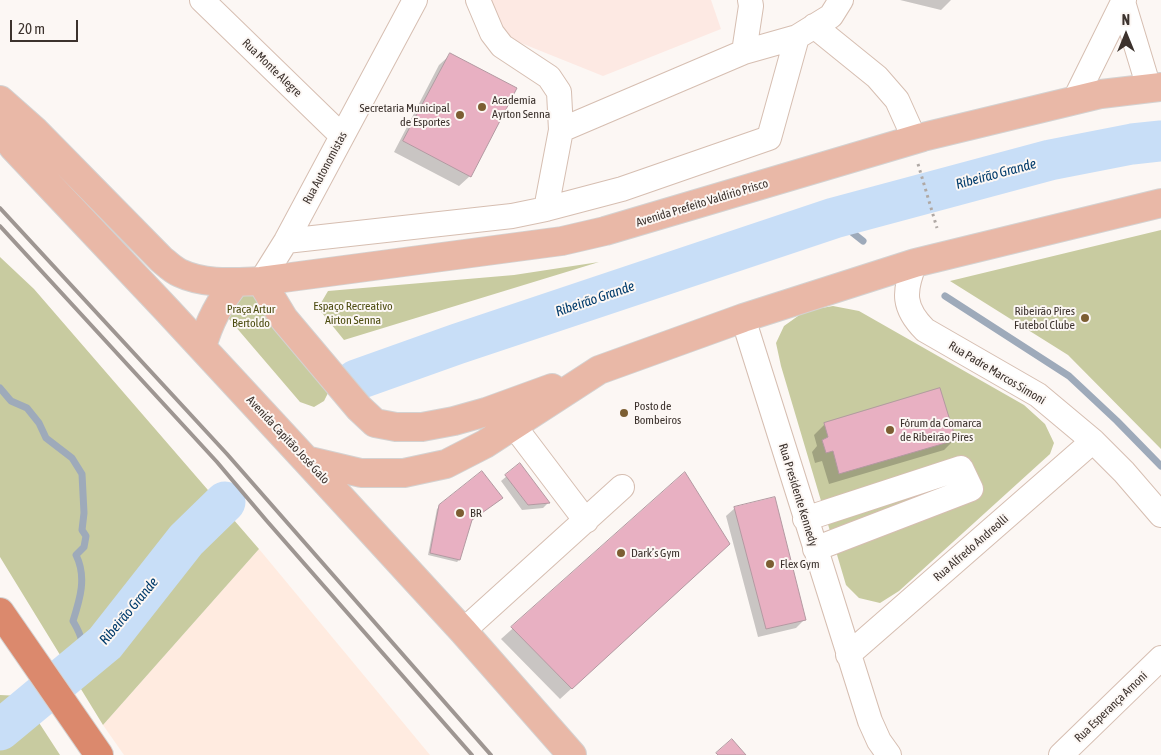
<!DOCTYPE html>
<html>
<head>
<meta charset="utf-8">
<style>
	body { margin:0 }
	#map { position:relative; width:1161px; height:755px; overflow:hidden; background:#fcf7f4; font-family:"Asap Condensed",sans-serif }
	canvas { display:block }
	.north { position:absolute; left:1101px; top:10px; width:50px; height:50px; -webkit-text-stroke:4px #fcf7f4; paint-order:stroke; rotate:0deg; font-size:14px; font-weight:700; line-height:20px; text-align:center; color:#3c322d }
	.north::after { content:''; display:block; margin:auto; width:18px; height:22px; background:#3c322d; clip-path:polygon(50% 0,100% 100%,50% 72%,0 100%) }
	.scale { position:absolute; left:10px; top:20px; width:68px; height:22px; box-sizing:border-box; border:2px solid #3c322d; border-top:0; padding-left:6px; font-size:15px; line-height:18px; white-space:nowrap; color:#3c322d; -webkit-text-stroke:4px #fcf7f4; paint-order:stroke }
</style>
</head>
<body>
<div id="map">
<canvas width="1161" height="755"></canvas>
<div class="north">N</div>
<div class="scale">20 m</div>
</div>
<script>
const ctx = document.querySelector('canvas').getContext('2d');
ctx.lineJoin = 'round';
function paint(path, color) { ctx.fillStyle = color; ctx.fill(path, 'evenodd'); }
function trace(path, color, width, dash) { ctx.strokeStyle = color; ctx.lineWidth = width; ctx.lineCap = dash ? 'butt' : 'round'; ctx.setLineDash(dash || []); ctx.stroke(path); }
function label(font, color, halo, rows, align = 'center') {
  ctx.font = font + ' "Asap Condensed",sans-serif'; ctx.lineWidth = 4; ctx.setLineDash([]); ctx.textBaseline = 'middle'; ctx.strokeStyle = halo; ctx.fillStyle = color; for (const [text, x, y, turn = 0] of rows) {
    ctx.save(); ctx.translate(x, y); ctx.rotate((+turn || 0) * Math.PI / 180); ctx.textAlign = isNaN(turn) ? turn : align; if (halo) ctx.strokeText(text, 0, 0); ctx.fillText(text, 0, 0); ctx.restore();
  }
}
const built = new Path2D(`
	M259,549l171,206h-306l-21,-30z`);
const education = new Path2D(`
	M490,0h221l10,29 -118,47 -102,-41z`);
const green = new Path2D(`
	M1161,230v219l-93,-94 -118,-74z
	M0,257l34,32 225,260 -156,176 -103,-168z
	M599,262l-255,78 -26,-32 10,-17 186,-16z
	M257,294l72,97 -5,10 -10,6 -14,-5 -71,-83 -2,-14 13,-10z
	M833,306l26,5 165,94 21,19 9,19 -4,11 -151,137 -19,12 -21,-5 -13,-13 -65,-219 -5,-23 8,-17 21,-15z
	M0,695l21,1 -21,17z
	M34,715l26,40h-60v-10z`);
const water = new Path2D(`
	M21,696l13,19 -34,30v-32z`);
const shadow = new Path2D(`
	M900,0h51l-10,10z
	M450,55l20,121 -11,10 -65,-34 45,-87z
	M825,424l130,15 -11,11 -115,34 -7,-23 -7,2 -3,-11 5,-6 -3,-11z
	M520,465l28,38 -5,5 -21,2 -21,-29z
	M685,474l33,81 -158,144 -59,-60z
	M440,506l30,14 -11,40 -2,2 -29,-7 9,-46z
	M735,508l69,112 -8,8 -38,9 -32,-121z`);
const stream = new Path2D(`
	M834,218l29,23
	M945,296l124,80 48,45 44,45
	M0,388l11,13 16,7 12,15 7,15 26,20 10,16 2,39 -2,17 4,6 -2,11 -8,8c11,22 4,44 -3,66 10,17 11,23 7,42`);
const river = new Path2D(`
	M356,380l101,-36 377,-126 216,-58 82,-16 29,-3
	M0,730l105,-87 81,-103 39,-38`);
const building = new Path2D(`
	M450,53l67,35 -46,89 -68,-36z
	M940,388l16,52 -117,34 -6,-23 -7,2 -4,-13 6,-3 -4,-14z
	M520,463l30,40 -22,2 -23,-30z
	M482,471l21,27 -31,22 -12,40 -30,-7 9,-48z
	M685,472l45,72 -158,145 -61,-62z
	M775,497l31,123 -40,9 -32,-122z
	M732,739l14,16h-28l-2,-2z`);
const path = new Path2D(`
	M918,164l19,64`);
const minor = new Path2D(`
	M202,0l140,136
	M478,0l14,33 10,13 47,31 10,15 2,38 -15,79
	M1123,2l26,86
	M814,26l63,51 20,23 18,40
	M744,52l53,-15 34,-21 10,-16
	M1074,101l50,-101
	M561,130l183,-78 7,-46 -1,-6
	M286,241l226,-25 34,-7 76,-20 147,-51 28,-101
	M915,263c-12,29 -12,45 10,67l113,65 55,46 31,31 37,43
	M261,281l25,-40 129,-241
	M743,318l127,403 9,20 10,14
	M514,426l72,95
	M805,519l156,-51 10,21 -156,60
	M463,631l159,-144
	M848,655l245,-214
	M1061,755l100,-97`);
const major = new Path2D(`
	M0,100l35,31 126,128c6,5 12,11 19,14 25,12 55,9 81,8l301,-40 43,-10 318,-94 178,-43 60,-7
	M0,130l14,18 154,163 138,149 157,171 109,124
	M261,281l23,38 75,89 16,15 21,4h26l32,-6 32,-9 66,-24
	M202,347c7,-25 17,-45 34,-65
	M306,460l55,13h43l42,-9 39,-20 114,-74 144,-52 172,-55 246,-60`);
const highway = new Path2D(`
	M0,612l99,143`);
const rail = new Path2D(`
	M0,208l227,246 264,301
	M0,226l217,236 49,58 206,235`);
const markers = [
	[482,107,5,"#7c5e32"],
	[460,115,5,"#7c5e32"],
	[1085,318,5,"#7c5e32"],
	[624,413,5,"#7c5e32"],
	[890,430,5,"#7c5e32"],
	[460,513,5,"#7c5e32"],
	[621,553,5,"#7c5e32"],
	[770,564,5,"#7c5e32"]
];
const streetNames = [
	["Rua Monte Alegre",272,68,44],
	["Rua Autonomistas",325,168,-62],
	["Avenida Prefeito Valdírio Prisco",702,203,-17],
	["Rua Padre Marcos Simoni",997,373,31],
	["Avenida Capitão José Galo",288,440,47],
	["Rua Presidente Kennedy",798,495,73],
	["Rua Alfredo Andreolli",971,548,-41],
	["Rua Esperança Arnoni",1111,707,-44]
];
const poiNames = [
	["Academia",492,100],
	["Ayrton Senna",492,114],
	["Secretaria Municipal",450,108,"right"],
	["de Esportes",450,122,"right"],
	["Ribeirão Pires",1075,311,"right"],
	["Futebol Clube",1075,325,"right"],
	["Posto de",634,406],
	["Bombeiros",634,420],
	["Fórum da Comarca",900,423],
	["de Ribeirão Pires",900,437],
	["BR",470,513],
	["Dark’s Gym",631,553],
	["Flex Gym",780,564]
];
const parkNames = [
	["Espaço Recreativo",353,306],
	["Airton Senna",353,320],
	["Praça Artur",251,309],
	["Bertoldo",251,323]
];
const waterNames = [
	["Ribeirão Grande",996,174,-15],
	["Ribeirão Grande",595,299,-19],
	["Ribeirão Grande",129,611,-50]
];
paint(built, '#ffebe0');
paint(education, '#fde9e3');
paint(green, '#c8cba0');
paint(water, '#c8def7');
trace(water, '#9eaaba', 1);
paint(shadow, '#0003');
trace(stream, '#9eaaba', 7);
trace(river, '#c8def7', 41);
paint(building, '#e8b0c2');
trace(building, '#b399a1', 1);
trace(minor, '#d6beb1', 26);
trace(major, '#d4d2d1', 30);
trace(highway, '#d4d2d1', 30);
trace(path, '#afa8a4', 3, [2.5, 4]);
trace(minor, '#fff', 24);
trace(major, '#e9b8a7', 28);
trace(highway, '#db896d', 28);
trace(rail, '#9e9692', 4);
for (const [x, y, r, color] of markers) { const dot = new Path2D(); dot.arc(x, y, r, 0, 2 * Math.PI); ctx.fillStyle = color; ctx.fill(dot); trace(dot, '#fcf7f4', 2); }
label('12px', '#3c322d', '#fcf7f4', streetNames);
label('12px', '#3c322d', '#fcf7f4', poiNames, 'left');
label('12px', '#4d4d11', '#fcf7f4', parkNames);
label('italic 14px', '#023c6c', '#fcf7f4', waterNames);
</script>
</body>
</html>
